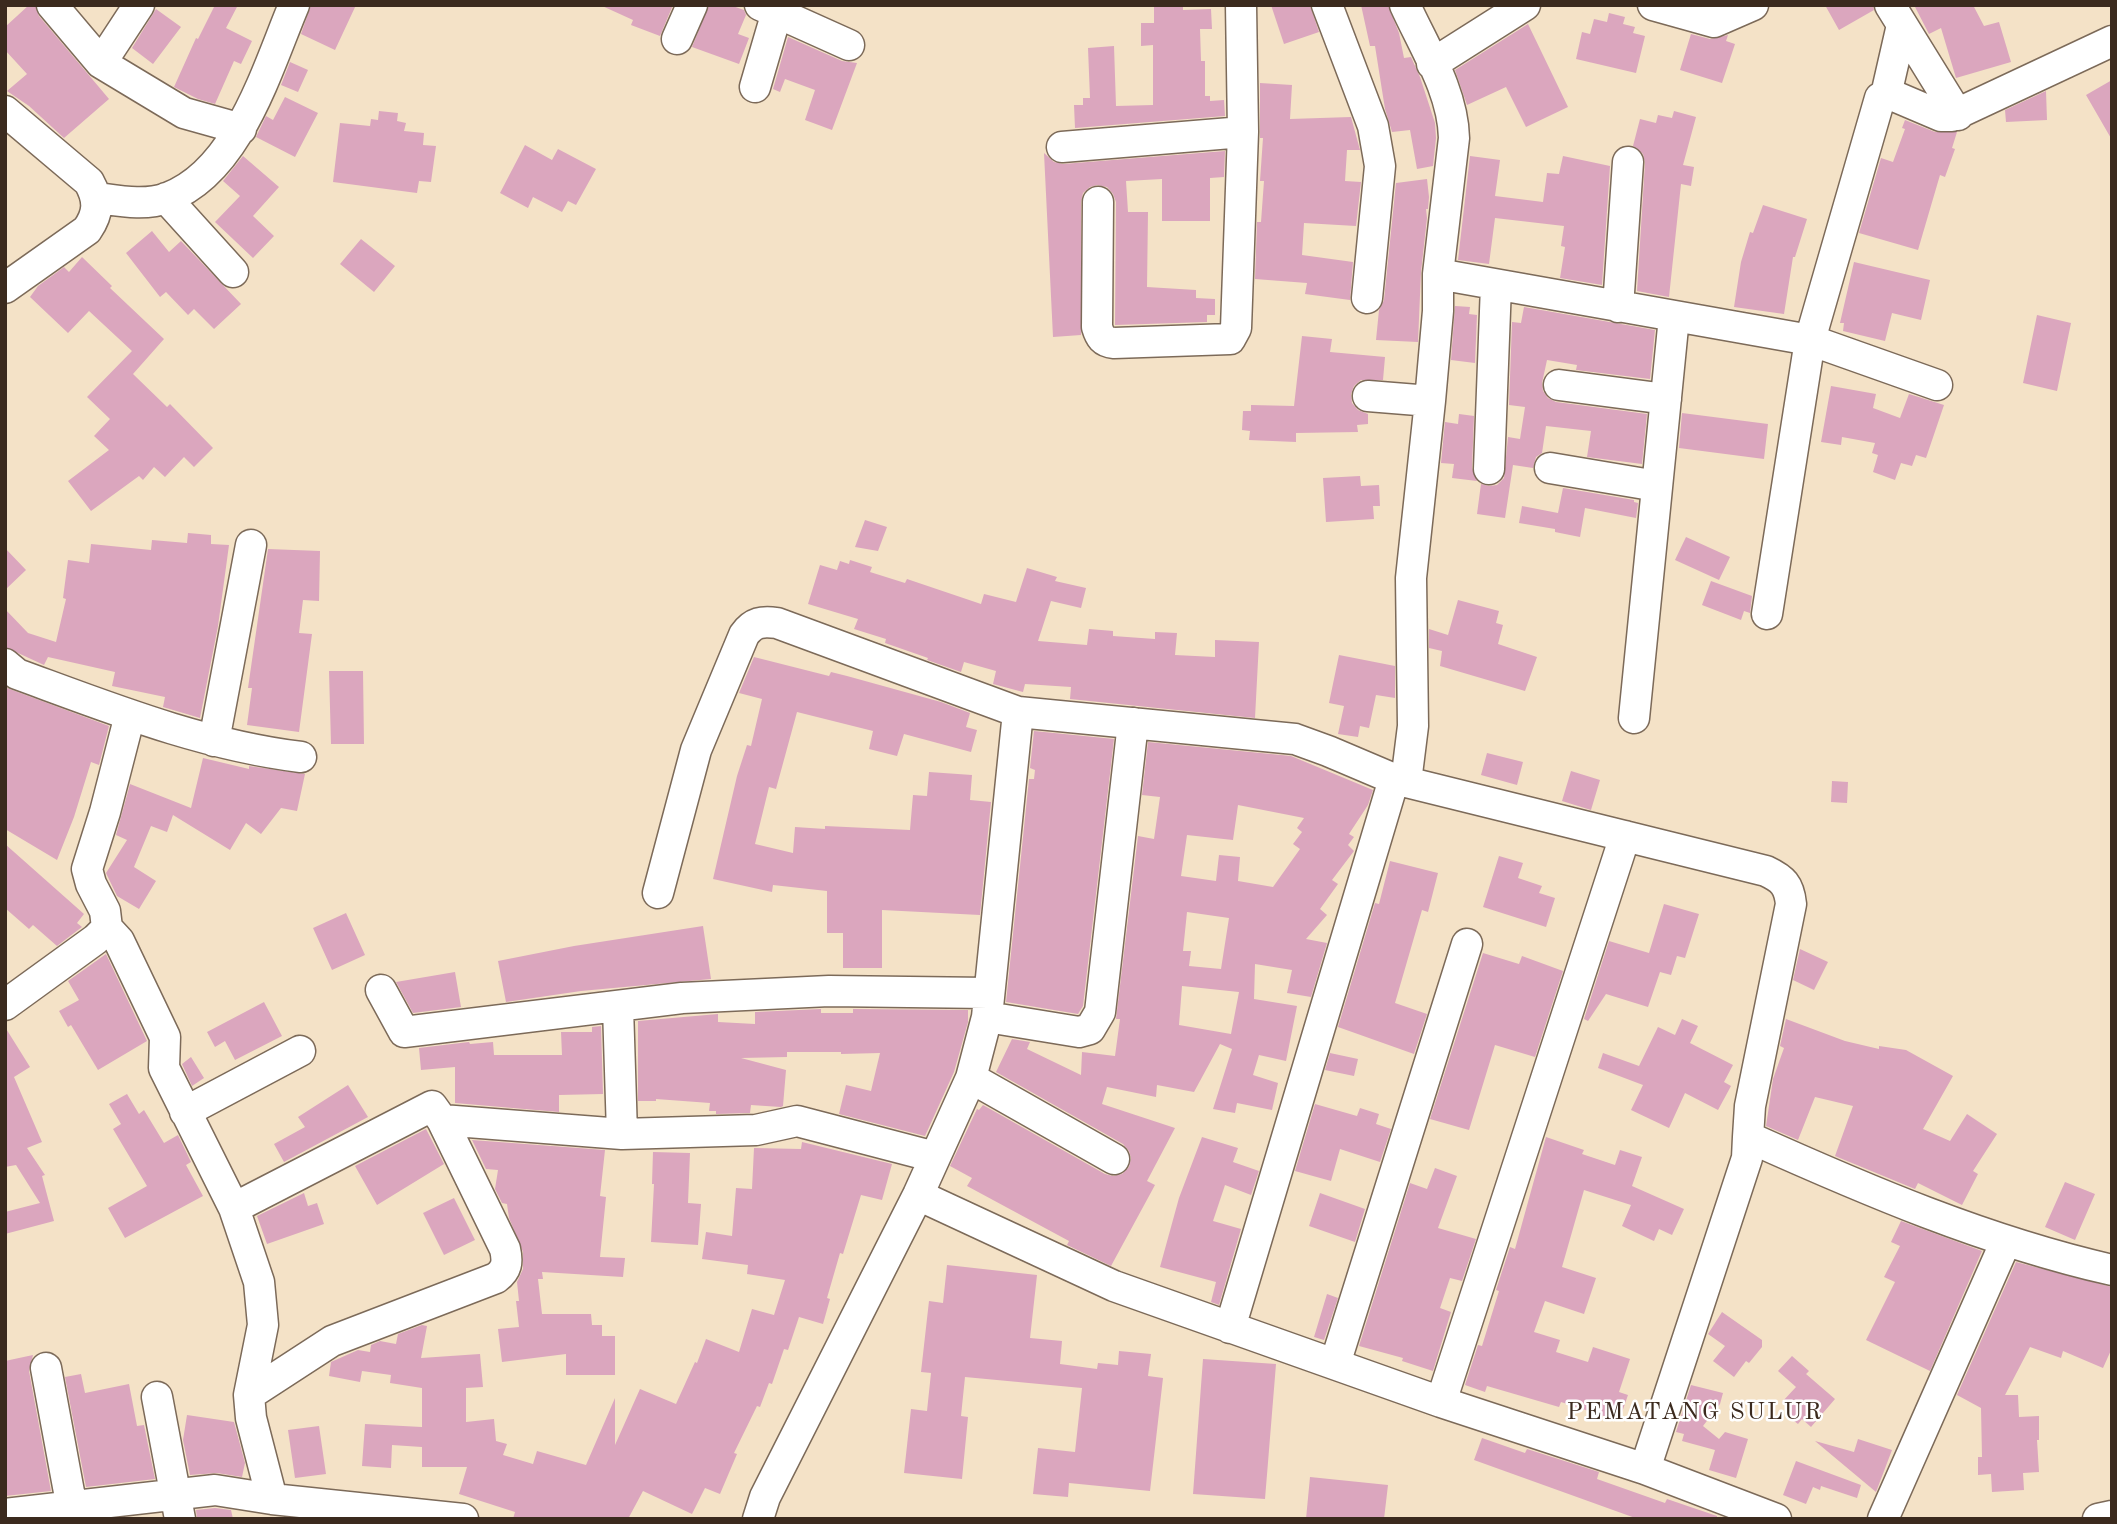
<!DOCTYPE html>
<html>
<head>
<meta charset="utf-8">
<style>
	body { margin:0 }
	#map { position:relative; width:2117px; height:1524px; overflow:hidden; background:#f4e2c7; font-family:"Old Standard TT",serif }
	canvas { display:block }
	.frame { position:absolute; inset:0; border:7px solid #3b2a1e; pointer-events:none }
</style>
</head>
<body>
<div id="map">
<canvas width="2117" height="1524"></canvas>
<div class="frame"></div>
</div>
<script>
const ctx = document.querySelector('canvas').getContext('2d');
ctx.lineJoin = 'round';
function paint(path, color) { ctx.fillStyle = color; ctx.fill(path, 'evenodd'); }
function trace(path, color, width, dash) { ctx.strokeStyle = color; ctx.lineWidth = width; ctx.lineCap = dash ? 'butt' : 'round'; ctx.setLineDash(dash || []); ctx.stroke(path); }
function label(font, color, halo, rows, align = 'center') {
  ctx.font = font + ' "Old Standard TT",serif'; ctx.lineWidth = 5; ctx.setLineDash([]); ctx.textBaseline = 'middle'; ctx.strokeStyle = halo; ctx.fillStyle = color; for (const [text, x, y, turn = 0] of rows) {
    ctx.save(); ctx.translate(x, y); ctx.rotate((+turn || 0) * Math.PI / 180); ctx.textAlign = isNaN(turn) ? turn : align; if (halo) ctx.strokeText(text, 0, 0); ctx.fillText(text, 0, 0); ctx.restore();
  }
}
const building = new Path2D(`
	M29,5h6l4,11 70,83 -45,39 -35,-32 -22,-15 20,-17 -22,-24v-23z
	M215,5h23l-12,23 26,13 -11,23 -7,-3 -19,43 -17,-5 -24,-12 22,-49 2,1z
	M311,5h45l-21,45 -34,-16z
	M600,5h73l-13,31 -29,-11 2,-5z
	M709,5h21l14,5 2,5 -8,19 11,4 -10,26 -47,-17z
	M1154,5h29v5l28,-1 1,20h-12l1,32h4v35h5v5l14,-1 1,16 -150,12 -1,-23h9v-7h7l-2,-50 26,-2 2,60 37,-1v-60l-12,1v-23h13z
	M1271,5h39l9,27 -35,12z
	M1361,5h27l11,28 5,25 7,-1 9,20 15,46 1,15 -3,28 -16,3 -7,-39 -18,2 -7,-23 -10,-63h-5z
	M1825,5h48l1,5 -35,20z
	M1914,5h59l11,21 15,-4 12,40 -55,16 -15,-50 -12,6z
	M156,9l25,18 -28,37 -21,-16z
	M1609,13l16,4 -2,7 12,3 -2,6 12,3 -9,37 -60,-14 6,-27 8,2 4,-15 13,3z
	M1528,24l40,83 -42,20 -20,-40 -39,18 -12,-35z
	M1691,34l19,5 18,-4 -2,6 9,3 -13,39 -42,-13z
	M788,37l54,24 15,2 -25,67 -27,-10 10,-30 -30,-11 -5,13 -7,-3z
	M290,62l18,8 -10,22 -17,-7z
	M2112,80v60l-26,-45z
	M1260,83l32,2 -2,34 61,-2 9,33h-13l-2,31 16,1 -5,44 -52,-3 -2,32 51,7 -3,38 -45,-6 2,-11 -52,-4 2,-57h4l3,-41h-4l3,-43h-3z
	M2046,91l1,29 -41,2 -1,-12z
	M285,97l33,16 -23,44 -39,-20 10,-21 7,4z
	M379,111l19,2 -1,8 9,2 -2,8 20,2 -1,12 13,1 -5,36 -12,-1 -2,12 -84,-11 7,-59 30,3 1,-7 7,1z
	M1674,111l22,6 -13,48 11,2 -3,19 -10,-2 -12,113 -32,-6 8,-128 -2,-9 -10,-8 7,-27 16,4 2,-8 14,3z
	M1905,120l30,12h22l-5,16 3,1 -10,28 -5,-2 -22,75 -59,-17 22,-75 12,4 12,-33 -3,-1z
	M525,145l27,15 6,-11 38,20 -20,36 -8,-4 -6,11 -29,-15 -5,11 -28,-15z
	M1225,151l-1,26 -14,1v43h-48v-42l-36,2 2,31h20l-1,75 49,3v8l19,1v16h-8v7l-92,3 1,-123 -3,-8 -6,-7 -10,-2 -7,2 -7,6 -2,9v133l-28,2 -9,-184 10,9 9,2z
	M243,156l36,31 -26,29 21,20 -21,22 -38,-36 25,-26 -17,-15z
	M1470,156l30,4 -5,36 48,6 4,-29 12,1 4,-18 47,10 -8,119 -42,-7 5,-31 -4,-1 3,-20 -69,-8 -6,46 -31,-4z
	M1427,179l2,18 -1,12h-2l1,9 -6,54 -3,70 -42,-2 3,-30 5,-10 12,-117z
	M1763,205l44,14 -12,38h-2l-9,57 -50,-7 7,-45 9,-30 3,1z
	M152,231l17,21 12,-11 60,63 -27,25 -20,-20 -6,6 -22,-23 -6,5 -34,-44z
	M361,239l34,27 -21,26 -34,-28z
	M82,257l30,29 -2,2 54,51 -31,35 34,33 3,-3 43,44 -19,19 -10,-10 -19,20 -11,-10 -11,13 -4,-4 -48,35 -23,-30 41,-31 -15,-14 16,-17 -23,-22 45,-46 -43,-40 -21,22 -38,-36 8,-11 26,-19 5,5z
	M1854,262l76,18 -9,40 -29,-7 -7,28 -42,-10 1,-8h-4z
	M1455,306l15,1 -1,7 8,1 -2,48 -24,-3z
	M1524,307l131,23 -5,49 -74,-9 1,-5 -30,-5 -5,23 1,8 5,7 8,4 91,12 -5,50 -55,-7 4,-26 -45,-5 -4,27 -6,4 -3,11 -20,-3 -8,53 -28,-4 4,-30 8,2 8,-1 7,-7 4,-41 12,2 5,-32 -16,-2 3,-83 9,1z
	M2037,315l34,8 -14,68 -34,-8z
	M1302,336l30,3 -2,13 55,5 -2,23h-22l-7,6 -3,8 1,9 6,7 10,4v10l-11,1 1,7 -62,1v9l-47,-2 1,-9 -8,-1 1,-19h8v-6l43,1z
	M1831,386l45,8 -3,14 27,10 9,-24 35,11 -18,53 -10,-3 -4,11 -11,-3 -6,17 -22,-8 5,-17 -6,-2 3,-10 -33,-6 -1,8 -20,-3z
	M1682,413l86,11 -4,35 -85,-11z
	M1459,414l15,2 -2,52 5,13 -25,-3 2,-14 -13,-1 4,-41 13,2z
	M1360,476l1,10 18,-1 1,21h-7l1,13 -48,3 -3,-44z
	M1563,488l71,12v2l4,1 -2,15 -51,-10 -5,29 -25,-5v-3l-36,-6 3,-17 36,7z
	M865,520l22,7 -9,24 -23,-4z
	M188,533l23,2v9l18,1 -11,81 -18,92 -37,-11 2,-10 -53,-11 3,-14 -67,-15 -4,8 -39,-18v-38l23,24 28,9 10,-43 -3,-1 5,-38 21,3 2,-19 60,6 1,-10 35,3z
	M1686,537l44,20 -11,23 -44,-20z
	M5,548l21,22 -21,20z
	M268,549l52,2 -1,50 -16,-1 -4,33 13,1 -13,98 -52,-7 5,-37h-4z
	M850,560l22,7 -2,5 35,11 2,-4 74,25 3,-10 32,8 11,-34 30,9 -2,4 31,7 -5,20 -30,-7 -13,40 49,4 2,-16 24,2v5l42,3v-7l22,1 -2,22 40,2v-17l44,2 -4,76 -185,-19 1,-12 -46,-3 -2,8 -30,-8 3,-13 -32,-9 -3,10 -34,-12 1,-2 -43,-15 1,-4 -32,-10 4,-10 -50,-15 12,-39 17,5 3,-9 9,3z
	M1711,581l41,15 -2,17 -6,-2 -3,9 -39,-15z
	M1458,600l41,11 -3,12 7,2 -5,19 39,13 -12,34 -85,-25 2,-15 -13,-3v-19l19,6z
	M1339,655l56,11v32l-19,-3 -7,33 -9,-2 -2,11 -20,-3 6,-28 -15,-3z
	M754,657l75,19 2,-4 16,4 94,26 29,11 -4,14 11,3 -6,22 -67,-18 -7,22 -28,-7 4,-18 -76,-19 -21,77 -7,-2 -14,57 38,9 2,-26 30,2v-3l85,4 3,-35 14,1 2,-24 43,3 -2,25 21,2 -11,113 -98,-5v58h-39v-35h-16v-42l-54,-6 -1,7 -59,-13 24,-103 10,-31 4,1 11,-47 -23,-6z
	M329,671h34l1,73h-33z
	M7,688l102,38 -10,39 -8,-3 -17,55 -17,43 -52,-31z
	M1034,731l80,8 -31,267 -5,8 -72,-12 23,-223h5l1,-9 -5,-2z
	M1148,742l143,14 82,34 -5,15 -19,29 5,3 -6,8 6,6 -22,29 6,4 -18,25 7,6 -21,24 21,4 -16,54 -24,-4 5,-23 -37,-6 -1,35 43,7 -11,55 -27,-6 -6,20 25,8 -6,27 -35,-7 -2,10 -22,-4 19,-60 -12,-5 -26,48 -37,-7 -1,12 -49,-10 -5,17 73,24 -28,53 8,4 -44,81 -44,-21 2,-4 -102,-55 5,-8 -22,-12 27,-57 2,1 4,-5 122,69 8,2 9,-2 7,-7 2,-9 -2,-7 -6,-7 -127,-72 16,-33 18,3 -3,7 54,26 1,-23 33,4 5,-37h-4l22,-183 16,3 6,-42 -18,-2zM1238,805l66,13 -7,10 5,4 -9,12 7,5 -27,38 -35,-6 2,-24 -21,-2 -3,26 -35,-5 6,-41 46,5zM1187,912l42,6 -8,51 -32,-3 2,-15h-8zM1182,986l57,6 -8,42 -52,-9z
	M1487,753l36,9 -6,23 -36,-10z
	M203,758l46,11v-3l56,8 -8,37 -16,-3 -20,26 -15,-11 -16,27 -57,-35 -6,17 -16,-6 -17,41 22,14 -17,28 -22,-13 -11,-23 21,-33 -11,-5 14,-51 61,24z
	M1571,771l29,9 -9,30 -29,-9z
	M1832,781l16,1 -1,21 -16,-1z
	M5,844l79,70 -7,9 5,4 -25,19 -24,-21 -4,4 -24,-21z
	M1499,856l24,7 -5,15 24,8 -3,7 16,5 -9,29 -63,-20z
	M1390,861l48,12 -10,39 -6,-2 -27,93 32,11 -13,40 -76,-27 37,-124 4,1z
	M1664,904l35,10 -14,44 -8,-2 -6,19 -11,-3 -12,35 -42,-13 -18,27 -4,-2 25,-78 40,12z
	M346,913l19,42 -33,15 -19,-42z
	M703,926l8,53 -130,12 -75,11 -8,-41 76,-15z
	M1800,949l28,13 -14,28 -21,-10z
	M1483,953l36,11 3,-8 41,15 -28,86 -40,-12 -26,85 -39,-11z
	M106,954l41,87 -49,29 -27,-45 -3,2 -9,-16 20,-11 -11,-19z
	M455,972l6,35 -48,6 -17,-31z
	M264,1002l18,34 -47,24 -10,-19 -10,6 -8,-15z
	M821,1009v4h32v-4l115,1v12l-14,50 -29,64 -86,-22 7,-29 25,6 9,-38 -39,1v-2h-54v5l-46,1 45,12 -3,36 -2,1 -30,-2 -1,8 -34,1v-3h-7l1,-8 -54,-4v2h-18v-80l80,-7v8l37,2v-12z
	M1682,1019l16,7 -8,17 43,22 -9,17 7,4 -13,24 -33,-17 -16,35 -38,-18 12,-25 -45,-17 5,-15 36,13 19,-39 17,8z
	M1786,1019l59,22 34,8v-3l27,4 47,26 -30,53 27,12 17,-27 30,20 -24,37 5,3 -16,31 -44,-22 -3,6 -80,-33 18,-50 -38,-9 -17,43 -32,-14 7,-47 11,-31 -4,-2z
	M601,1026l2,68 -44,1v17l-104,-9v-36l-34,3 -2,-22 50,-6 1,2 23,-2 1,13h68l-1,-23h31v-5z
	M5,1027l25,40 -16,10 28,65 -15,6 18,27 -3,1 12,45 -49,13v-22l35,-9 -24,-38 -11,2z
	M1330,1053l28,6 -4,17 -29,-6z
	M191,1057l13,21 -12,8 -10,-22z
	M348,1085l20,32 -84,45 -10,-18 31,-17 -7,-10z
	M127,1094l12,20 5,-4 20,33 14,-8 13,27 -5,3 17,31 -78,42 -17,-30 39,-22 -34,-57 8,-5 -12,-20z
	M1315,1104l42,12 3,-8 19,6 -3,10 15,5 -11,33 -40,-13 -9,32 -36,-10z
	M426,1129l18,35 -67,41 -22,-39z
	M1202,1137l36,11 -5,14 26,9 -8,24 -26,-10 -12,36 28,8 -22,76 -8,-3 5,-20 -56,-15 19,-69z
	M1546,1137l38,13 -2,4 33,11 5,-15 22,7 -10,29 52,23 -12,26 -13,-6 -5,12 -32,-15 9,-21 -47,-15 -22,77 34,11 -12,36 -39,-13 -11,31 26,8 -4,12 32,10 5,-15 37,12 -11,33 9,3 -9,26 -58,-19 -2,5 -72,-21 -2,6 -20,-7 13,-40 4,1 17,-55 -3,-1 14,-43 5,2z
	M472,1140l133,10 -5,46 6,1 -6,60 25,1 -2,19 -81,-5 1,7h-5l4,35h49l1,11h10v11h13v39h-49v-21l-64,8 -4,-33 21,-2 -3,-26h3l-2,-19 6,-13v-17l-14,-34 -2,-14 -5,-1 -7,-14 3,-19 -12,-1z
	M802,1142l90,22 -10,36 -21,-5 -18,59 -3,-1 -13,45 3,1 -7,25 -24,-7 -11,33 -4,-1 -12,35 -3,-1 -9,24 -3,-1 -23,47 3,1 -17,40 -15,-6 -13,26 -49,-23 -15,28h-115l2,-7 -56,-18 8,-27h-45v-20l-30,-2 -1,23 -29,-2 3,-42 57,3v-39l-32,-5 1,-8 -29,-4 -2,11 -31,-6 2,-14 27,-12 12,2 1,-7 9,-4 16,3 2,-10 24,-9 5,1 -6,32 59,-4 3,33 -17,1v34l28,-3 2,22 11,3 -4,11 30,9 4,-13 49,14 29,-67v47l25,-56 36,15 19,-42 2,1 9,-24 33,13 13,-43 22,6 11,-35 -38,-6 1,-9 -46,-6 4,-27 26,4 4,-48 16,1 2,-41 47,1z
	M653,1152l37,1 -2,50 13,1 -3,41 -47,-3 3,-58h-2z
	M1435,1168l22,8 -19,52 38,11 -14,42 -12,-3 -10,30 11,4 -18,59 -31,-10 1,-3 -44,-12 51,-163 17,6z
	M2065,1182l30,12 -20,46 -30,-13z
	M304,1193l4,13 9,-3 7,21 -57,20 -10,-28z
	M1320,1193l45,16 -10,33 -46,-16z
	M454,1198l21,42 -31,15 -21,-42z
	M1901,1221l81,30 -52,120 -64,-31 29,-58 -11,-5 16,-31 -9,-4z
	M2016,1262l96,25v61l-9,20 -40,-17 -2,7 -31,-11 -25,48h13l1,22 20,-1v24h-2l2,32 -16,1 1,17 -32,2 -1,-18 -13,1v-18h4l-1,-49 -24,-13z
	M947,1265l90,10 -7,63 32,3 -2,23 37,5 1,-6 20,2 1,-14 32,3 -3,22 15,2 -13,113 -81,-8 -1,14 -35,-3 5,-46 37,4 7,-64 -117,-11 -4,39 7,1 -6,62 -58,-6 7,-64 16,2 4,-38 -10,-1 8,-71 14,2z
	M1327,1294l11,4 -14,42 -10,-3z
	M1722,1312l40,28v7l-13,16 -3,-2 -12,16 -21,-16 12,-15 -17,-12z
	M33,1355l-4,16 22,120 -46,5v-135z
	M1792,1356l17,15 -3,3 29,25 -24,28 -9,-8 -4,5 -13,-10 5,-5 -8,-7 14,-15 -18,-16z
	M1203,1359l73,5 -11,135 -72,-5z
	M81,1374l4,19 44,-9 8,42 7,-1 11,54 -69,8 -21,-110z
	M1691,1385l32,8 -3,11 -17,22 16,13 6,-7 23,7 -12,39 -27,-8 6,-20 -33,-9 2,-7 -8,-2z
	M187,1415l47,7 11,41 -3,14 -25,-4 -27,2 -7,-35z
	M319,1426l7,48 -31,4 -7,-48z
	M1482,1438l43,15 2,-4 72,23 -2,7 68,24 2,-4 50,17v3h-79l-164,-59z
	M1858,1439l34,11 -16,42 -61,-51 39,11z
	M1796,1461l65,24 -4,13 -36,-12 -1,4 -7,-3 -7,17 -23,-9z
	M1310,1477l78,8 -4,34h-78z
	M215,1508l16,2 2,9h-36l-1,-9z`);
const minor = new Path2D(`
	M52,5l49,58 83,50 57,16
	M760,5l89,40
	M1327,5l46,121 7,40 -13,132
	M1405,5c19,42 48,86 49,133l-16,136v37l-8,90 -19,177 2,148 -7,56
	M1653,5l61,17 39,-17
	M1890,5l68,110
	M677,39l15,-34
	M101,63l38,-58
	M1432,64l93,-59
	M755,87l24,-82
	M1886,95l16,-70
	M5,111l84,71c10,18 10,31 -2,48l-82,58
	M1062,147l181,-15
	M97,198c23,3 48,8 70,0 71,-26 100,-129 127,-193
	M166,198l67,74
	M1098,202l-1,125c3,10 6,15 17,16l116,-4 6,-11 7,-196 -2,-127
	M1438,274l372,66 127,45
	M1618,307l10,-145
	M1559,385l107,14
	M1368,396l62,5
	M1550,468l107,18
	M1489,469l7,-184
	M1767,614l43,-274 70,-242 6,-3 8,1 47,20h11l160,-75
	M5,664l12,10c93,34 185,71 284,83
	M1018,712l277,27 33,12 66,28 372,92c17,8 23,14 25,33l-41,202 -2,31c118,53 237,104 364,133
	M1634,718l40,-401
	M214,741l37,-196
	M658,893l38,-143 48,-115c9,-13 18,-14 33,-12l241,89 -31,305 -16,61 -53,117 -153,302 -7,22
	M107,928l12,13 46,96 -1,31 70,140 25,74 4,43 -14,70 2,23 21,81
	M381,990l23,42 278,-34 147,-7 159,2
	M5,1005l91,-66 11,-11 -2,-17 -14,-27 -4,-15 18,-57 25,-97
	M618,1007l4,127
	M987,1017l92,15 11,-3 10,-17 33,-289
	M971,1078l143,81
	M185,1112l115,-61
	M442,1120l180,14 134,-4 41,-9 138,36
	M918,1195l196,91 327,116 204,67 131,50
	M234,1208l198,-102 10,14 63,129c3,13 2,21 -9,29l-164,63 -83,54
	M1230,1328l164,-549
	M1335,1364l132,-420
	M46,1368l28,151
	M157,1397l23,122
	M1441,1402l184,-566
	M1645,1469l102,-311 1,-21
	M5,1514l210,-24 57,9 191,20
	M1883,1519l123,-278
	M2098,1519l14,-3`);
const quarterNames = [
	["PEMATANG SULUR",1695,1413]
];
paint(building, '#dba6be');
trace(minor, '#7c6a59', 33);
trace(minor, '#fff', 30);
ctx.letterSpacing = '2px';
label('24px', '#3b2a1e', '#fff', quarterNames);
ctx.letterSpacing = '0px';
</script>
</body>
</html>
